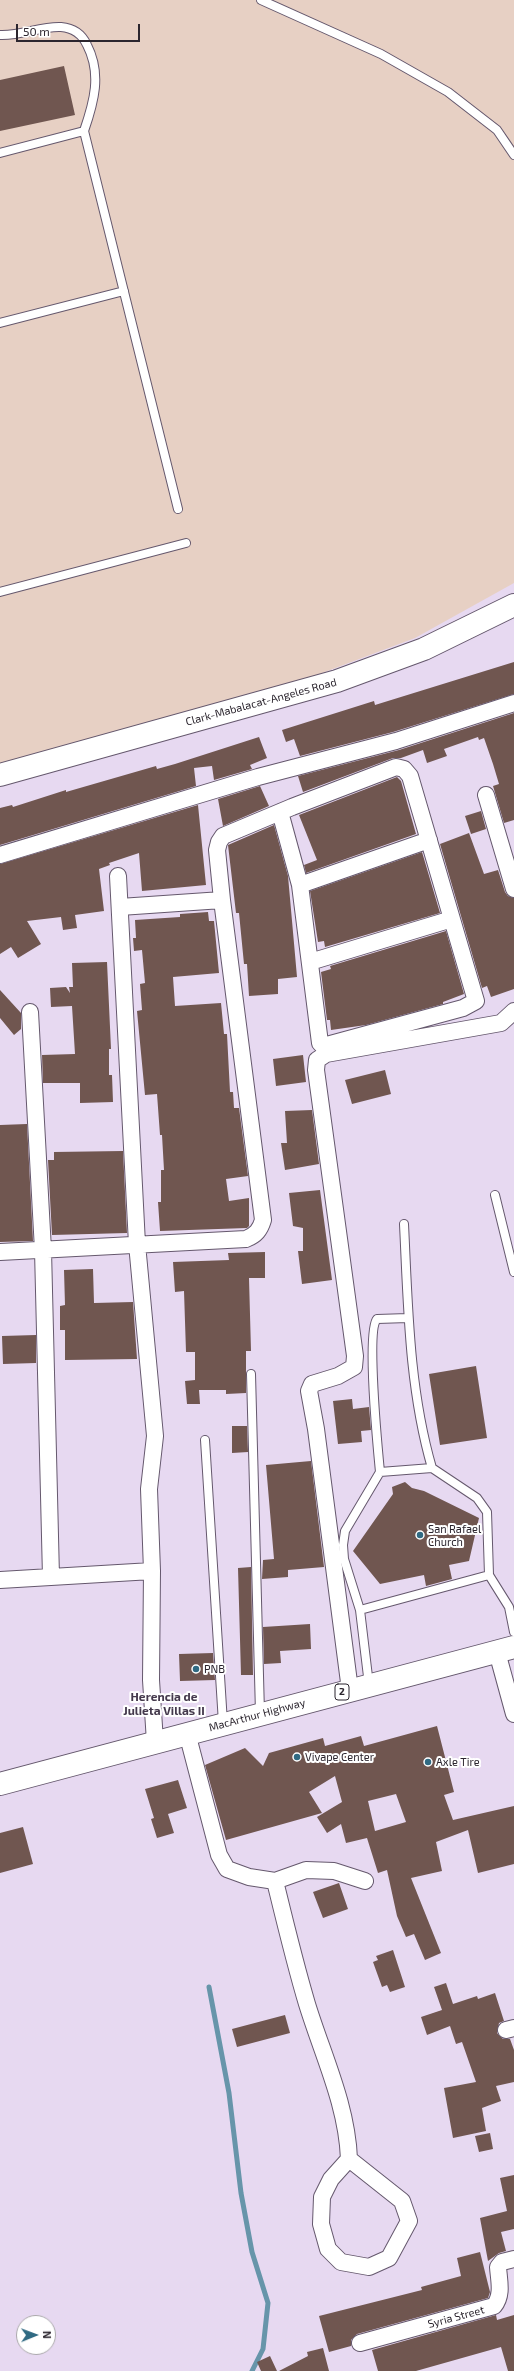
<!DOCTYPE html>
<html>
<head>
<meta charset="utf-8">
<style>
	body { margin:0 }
	#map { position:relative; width:514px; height:2371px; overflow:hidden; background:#e7d9f1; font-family:"Exo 2",sans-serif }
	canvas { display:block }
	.north { position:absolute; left:16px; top:2315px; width:40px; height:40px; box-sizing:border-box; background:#fff; border:1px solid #aaa8ab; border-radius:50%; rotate:89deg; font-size:11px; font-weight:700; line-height:16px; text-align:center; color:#2b252e }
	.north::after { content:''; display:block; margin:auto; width:14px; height:18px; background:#306a83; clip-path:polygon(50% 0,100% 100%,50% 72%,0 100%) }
	.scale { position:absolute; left:16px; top:24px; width:124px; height:18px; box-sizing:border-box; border:2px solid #2b252e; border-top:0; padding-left:5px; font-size:12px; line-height:14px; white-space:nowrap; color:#2b252e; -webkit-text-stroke:3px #fff; paint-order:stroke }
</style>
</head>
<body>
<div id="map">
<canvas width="514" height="2371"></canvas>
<div class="north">N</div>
<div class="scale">50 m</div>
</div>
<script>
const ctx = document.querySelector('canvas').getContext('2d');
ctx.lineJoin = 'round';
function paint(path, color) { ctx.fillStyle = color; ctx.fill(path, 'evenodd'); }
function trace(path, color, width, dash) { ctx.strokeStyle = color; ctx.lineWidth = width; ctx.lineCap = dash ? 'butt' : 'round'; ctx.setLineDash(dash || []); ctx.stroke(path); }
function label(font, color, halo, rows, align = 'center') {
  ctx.font = font + ' "Exo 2",sans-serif'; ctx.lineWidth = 4; ctx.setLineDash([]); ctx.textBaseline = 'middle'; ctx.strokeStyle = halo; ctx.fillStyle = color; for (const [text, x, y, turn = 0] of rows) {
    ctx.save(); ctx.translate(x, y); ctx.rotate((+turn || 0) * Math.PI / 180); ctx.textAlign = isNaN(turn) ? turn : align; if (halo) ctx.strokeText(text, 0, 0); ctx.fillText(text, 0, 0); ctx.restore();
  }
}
const commercial = new Path2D(`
	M0,0h514v583l-99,55 -106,40 -309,86z`);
const stream = new Path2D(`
	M209,1987l20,106 12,100 11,59 16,51 -5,46 -11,22`);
const building = new Path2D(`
	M64,66l11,49 -75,16v-51z
	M514,662v32l-121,38 -93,24 -6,-17 -8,3 -4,-12 92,-29 1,4z
	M514,713v107l-10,3 -11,-37 6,-2 -6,-20 -9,-26 -5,2 -1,-3 -34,12 3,7 -20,7 -4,-13 -22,8h-8l-90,34 -5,-16 101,-26z
	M259,737l8,21 -17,7 2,4 -38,11 -2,-14 -18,2 2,18 -196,59v-37l12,-3 1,2 53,-17v2l90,-26 1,3 18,-5z
	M397,777l4,4 15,53 -110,39 -2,-8 13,-5 -18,-45z
	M260,786l9,20 -46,20 -5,-27z
	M198,805l8,80 -64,6 -3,-38 -30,10 1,2 -11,4 5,42 -29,4 2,13 -14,2 -2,-13 -34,4 14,23 -23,14 -7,-11 -11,7v-90z
	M481,811l5,18 -15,5 -6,-18z
	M274,825l14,51 9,101 -19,2v15l-29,2 -2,-32h-3l-5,-51h-3l-8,-68z
	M469,833l15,41 14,-4 7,22 3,4 6,2v91l-23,8 -4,-11 -5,2 -42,-144z
	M422,852l18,61 -115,34 -1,-6 -6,1 -8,-51z
	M208,912l1,9h5l5,52 -46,4 2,29 46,-3 3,31h3l3,58h3l1,16h5l9,68 -22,3 3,22 20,-3v28l-2,2 -87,3 -2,-29h3v-32h3l-2,-35h-2l-3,-41 -12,1 -8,-84 5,-1 -2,-26 5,-1 -3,-33 -8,1 -1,-13h3l-1,-18 45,-3v-3z
	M446,931l18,63 -21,8v2l-77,21 -35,5 -1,-10h-3l-6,-48 10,-3 -1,-3z
	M107,962l4,87h-2v26h3l1,27 -33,1v-20h-37l-1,-28 33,-1 -3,-48 -21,1 -1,-19 16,-1 4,6 -1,-6h4l-1,-24z
	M0,990l21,23v16l-7,6 -14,-17z
	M303,1055l3,27 -30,4 -3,-27z
	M385,1070l6,24 -39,10 -7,-24z
	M312,1110l7,54 -34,6 -4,-27h6l-2,-32z
	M27,1124l6,117 -33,1v-117z
	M123,1151l4,82 -75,2 -4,-75h6v-8z
	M320,1190l12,90 -30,4 -4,-33h5v-23l-10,-2 -4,-33z
	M265,1252v26h-16l2,73h-5v42l-20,1v-4h-27l1,14h-13l-2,-23 10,-1v-28h-9l-2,-61 -9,1 -2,-30 56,-2 -1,-7z
	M93,1269l1,34 39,-1 4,57 -72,1v-30h-5v-24l5,-1 -1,-35z
	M36,1335v28l-33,1 -1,-28z
	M476,1366l11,72 -47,7 -11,-71z
	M352,1399l1,10 16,-2 2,23 -10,1 1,11 -24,2 -5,-43z
	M232,1426h15l1,26 -16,1z
	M311,1461l13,106 -36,3v7l-26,2 1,-19 11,-1 -8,-94z
	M405,1482l7,6 12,3 55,27 -10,43 -20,4 3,14 -26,7 -2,-11 -44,9 -27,-33 40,-57 -1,-7z
	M251,1567l2,108h-12l-3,-107z
	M310,1624l1,25 -31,2 1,12 -17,1 -1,-37z
	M213,1653l2,27 -35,1 -1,-27z
	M437,1726l17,66 -10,3 9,25 61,-14v58l-36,9 -10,-43 -32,12 6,29 -31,7 30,75 -16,7 -11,-26 -8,3 -9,-21 -10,-46 -9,3 -11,-35 -21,5 -5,-19 -14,9 -10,-16 25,-15 -7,-26 -26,16 13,21 -96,27 -21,-75 40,-17 18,18 6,-13 54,-15 2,8 36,-10 3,10zM396,1794l10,28 -31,9 -7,-30z
	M178,1780l9,28 -19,6 6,19 -17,5 -6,-19 3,-1 -9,-29z
	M23,1827l10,37 -33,9v-40z
	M339,1883l9,26 -25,9 -10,-26z
	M393,1950l12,37 -15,5 -3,-7 -5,2 -9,-25 5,-2 -2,-4z
	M446,1983l7,21 24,-8 1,3 17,-6 9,28 -5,2 -2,10 6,6h7l4,11v32l-18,4 5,15 -19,7 4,23 -33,7 -9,-50 32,-6 -14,-40 -6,2 -6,-18 -23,9 -6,-18 21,-7 -8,-23z
	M285,2015l5,18 -53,14 -5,-18z
	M490,2133l3,16 -14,3 -4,-16z
	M514,2175v54l-13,3 5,19 -7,2 -11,8 -8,-43 27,-7 -7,-33z
	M480,2252l10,40 -2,6 -131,36 -6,6v6l-22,6 -10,-36 103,-26 -1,-3 40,-11 -4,-18z
	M496,2315l1,5 17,-5v56h-6l-7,-24 -85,24h-38l-6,-21z
	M323,2348l6,23h-50l29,-15 -1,-4z
	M270,2356l7,15h-16l-4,-9z`);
const service = new Path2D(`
	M261,0l120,54 67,38 49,38 17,25
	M0,35c21,1 41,-9 61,-8 12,1 21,7 26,18 15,29 7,57 -3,86l94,378
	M0,153l84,-22
	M0,323l124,-32
	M0,592l186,-49
	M495,1195l19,77
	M404,1224c4,82 5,165 28,244
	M251,1374l9,339
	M205,1440l18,283
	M380,1472c-2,-21 -14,-142 -3,-153l31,-1
	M360,1610l129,-35
	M369,1685l-9,-75 -16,-51 -1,-14 2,-14 35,-59 52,-4 45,30 10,14 2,63 20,32 5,25`);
const minor = new Path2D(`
	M486,795l28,94
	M0,855l258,-78 138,-36 118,-38
	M118,876l19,368 18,192 -6,53 3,82 -1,109 4,62
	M300,885l129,-45
	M120,907l102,-7
	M310,962l142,-43
	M30,1012l13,238 8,327
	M0,1252l246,-13c10,-4 14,-9 17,-19l-41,-320 -5,-50 2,-8 4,-6 69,-29 104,-40 8,2 6,7 66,225 -13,7 -140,38 -3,-3 -20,-158 -20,-73
	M0,1580l152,-9
	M497,1652l17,62
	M350,1690l-34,-261 -7,-38 3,-7 26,-8 16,-9 1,-11 -39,-286 1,-10 9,-6 175,-31 13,-12
	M187,1733l32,122 8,14 22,8 26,4 31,-11 28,1 31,10
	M275,1881c10,41 20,83 32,123 16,52 40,101 42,155l-18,20 -9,18 -1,27 7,25 13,13 28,5 20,-9 20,-37 -7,-20 -53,-42
	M506,2030l8,-2
	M360,2343l134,-37c9,-11 5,-25 4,-39l4,-5 12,-3`);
const secondary = new Path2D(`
	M0,775l337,-94 87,-32 90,-44`);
const trunk = new Path2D(`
	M0,1784l514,-137`);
const markers = [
	[420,1535,4,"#306a83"],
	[196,1669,4,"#306a83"],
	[297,1757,4,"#306a83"],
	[428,1762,4,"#306a83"]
];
const shields = [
	[342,1692,14]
];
const shieldNames = [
	["2",342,1692]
];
const streetNames = [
	["Clark-Mabalacat-Angeles Road",261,702,-15],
	["MacArthur Highway",257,1715,-15],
	["Syria Street",456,2317,-15]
];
const poiNames = [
	["San Rafael",428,1529],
	["Church",428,1542],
	["PNB",204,1669],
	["Vivape Center",305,1757],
	["Axle Tire",436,1762]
];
const neighbourhoodNames = [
	["Herencia de",164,1697],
	["Julieta Villas II",164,1711]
];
paint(commercial, '#e7d0c4');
trace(stream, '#6795aa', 5);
paint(building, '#705650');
trace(service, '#65586d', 10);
trace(minor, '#65586d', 18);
trace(secondary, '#65586d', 24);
trace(trunk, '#65586d', 24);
trace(service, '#fff', 8);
trace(minor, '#fff', 16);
trace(secondary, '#fff', 22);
trace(trunk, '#fff', 22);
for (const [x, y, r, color] of markers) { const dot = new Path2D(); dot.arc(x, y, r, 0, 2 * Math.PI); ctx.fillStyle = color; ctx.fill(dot); trace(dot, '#fff', 1.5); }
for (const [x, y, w] of shields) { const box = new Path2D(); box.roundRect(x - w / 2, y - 8, w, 16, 3); ctx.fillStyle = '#fff'; ctx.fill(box); trace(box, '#2b252e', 1); }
label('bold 10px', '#2b252e', null, shieldNames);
label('11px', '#2b252e', '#fff', streetNames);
label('11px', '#2b252e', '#fff', poiNames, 'left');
label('bold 12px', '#44394c', '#fff', neighbourhoodNames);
</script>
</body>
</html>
